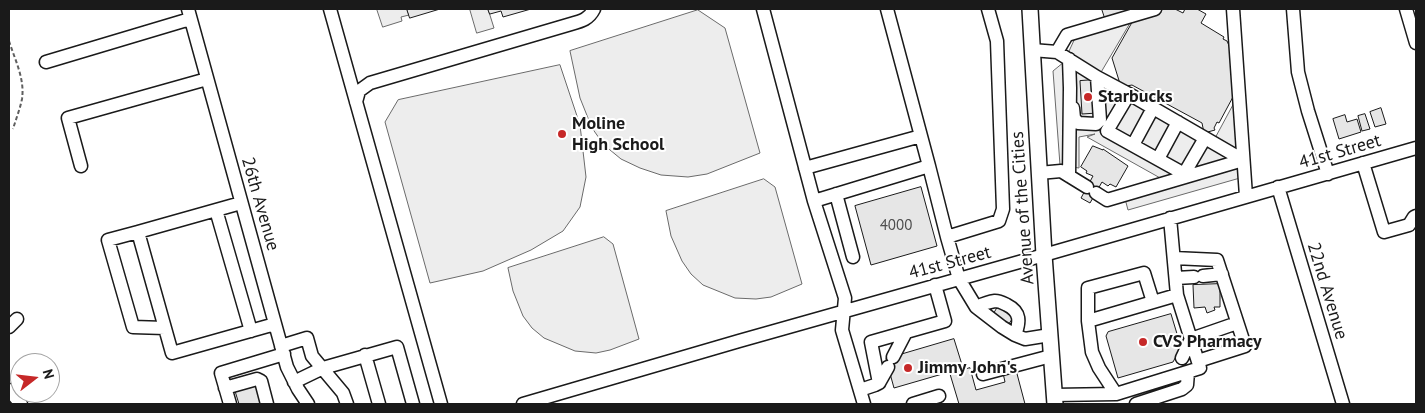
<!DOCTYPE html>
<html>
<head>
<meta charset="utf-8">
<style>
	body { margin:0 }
	#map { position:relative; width:1425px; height:413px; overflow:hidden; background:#fff; font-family:"PT Sans",sans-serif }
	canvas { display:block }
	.frame { position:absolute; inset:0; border:10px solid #1a1a1a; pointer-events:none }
	.north { position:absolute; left:10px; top:353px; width:50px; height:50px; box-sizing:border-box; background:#fff; border:1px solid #a3a3a3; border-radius:50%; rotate:74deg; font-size:14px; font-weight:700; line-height:20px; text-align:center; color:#1a1a1a }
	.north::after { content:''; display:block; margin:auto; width:18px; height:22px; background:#c62828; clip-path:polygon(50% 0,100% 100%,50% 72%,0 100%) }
</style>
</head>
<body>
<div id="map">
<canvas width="1425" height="413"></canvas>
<div class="frame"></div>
<div class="north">N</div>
</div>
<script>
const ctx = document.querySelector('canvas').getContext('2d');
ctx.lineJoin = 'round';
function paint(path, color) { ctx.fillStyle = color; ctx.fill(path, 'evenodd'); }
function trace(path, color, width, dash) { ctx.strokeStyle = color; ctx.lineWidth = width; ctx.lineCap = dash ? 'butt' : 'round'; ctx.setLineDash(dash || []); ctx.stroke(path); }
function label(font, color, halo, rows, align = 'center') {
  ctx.font = font + ' "PT Sans",sans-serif'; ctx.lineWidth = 4; ctx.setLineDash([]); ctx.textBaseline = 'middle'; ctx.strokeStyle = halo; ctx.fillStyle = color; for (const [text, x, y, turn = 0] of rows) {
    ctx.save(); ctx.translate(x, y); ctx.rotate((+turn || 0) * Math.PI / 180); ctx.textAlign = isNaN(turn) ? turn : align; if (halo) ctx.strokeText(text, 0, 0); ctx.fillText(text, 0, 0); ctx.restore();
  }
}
const built = new Path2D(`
	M377,9h30l2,6 -8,2 1,4 -19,6z
	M470,9h18l6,19 -17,5z
	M698,10l27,18 35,125 -53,21 -19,3 -27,-2 -21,-7 -19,-9 -17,-14 -12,-17 -12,-30 -10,-47z
	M1133,18l-33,56 114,66 21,-39 5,77 -112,32 -5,-19 39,-12 -75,-42 8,-3 -16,3v31l-19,-3 -7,-94 11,-9 12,-26z
	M560,65l20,60 6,52 -6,30 -17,24 -32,19 -48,21 -53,12 -45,-161 13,-22z
	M764,179l11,8 27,97 -31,13 -15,2 -21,-1 -32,-13 -12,-11 -9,-13 -11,-25 -5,-25z
	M604,237l9,7 26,95 -29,11 -14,3 -21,-2 -31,-13 -12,-10 -9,-12 -10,-25 -5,-23z`);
const building = new Path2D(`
	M407,9h33l-30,9z
	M488,9h43l-28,8 -2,-6 -11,3z
	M1102,9h35l-32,9z
	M1163,9h12l8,4 2,-4h12l9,5 -5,9 23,14 -1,2 4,2 5,11 2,43 -15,28 -2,-1 -3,6 1,2 -11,3 -2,-10 -70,-38 -11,2 -9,-29 23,-41z
	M1094,80l3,33 -15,1 -2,-33z
	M1381,108l5,16 -11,3 -5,-15z
	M1365,114l5,15 -8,2 -4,-15z
	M1345,115l2,7 10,-3 4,13 -22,7 -6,-20z
	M1093,146l10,4v-1l25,17 -12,21 -6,-3 -2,2 -6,-4 -12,21 -9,-5 12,-22 -7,-3 1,-2 -6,-4z
	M921,187l16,59 -66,19 -16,-59z
	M1220,284v23h-6l1,3 -8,3 -2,-6 -11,1 -1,-23z
	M999,305l16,10 -7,10 -15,-10z
	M1171,314l10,33 -8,15 -55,16 -12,-42 2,-4z
	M954,339l9,29 -69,20 -8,-29z
	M970,368l6,22 29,-8 -2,-9 13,-3 9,34h-66l-9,-30z
	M257,385l9,19h-27l-4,-13z`);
const path = new Path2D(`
	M9,41c6,19 16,38 13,58 -2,10 -6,20 -9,30`);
const minor = new Path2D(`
	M188,9l99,358 11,22 10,15
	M330,9l111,395
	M763,9l51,192 31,97 -3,32 22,74
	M887,9l42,157
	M988,9l9,32 6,168 -4,12 -52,16 12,42 17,28 26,20 13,8 10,4 25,-4
	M1233,9l13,187
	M1293,9l5,63 10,39 20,63
	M1406,9l10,34
	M1032,50l25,2 10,-17 88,-26
	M1057,52l40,25 32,17 114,66 -136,40 -11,-7
	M46,62l144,-43
	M1129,94l-22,37 81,45
	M356,102l3,-11 11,-8 201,-59c11,-3 18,-5 23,-15
	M1073,108l1,10 4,5 18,1 4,-4 -3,-43
	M1133,145l20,-37
	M1158,159l20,-37
	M1363,163l21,69 25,-7 5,-8 2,-1
	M81,166l-13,-48 139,-39
	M805,168l116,-32
	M1039,173l22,-2 26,16
	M1184,174l21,-36
	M1069,176l1,-88 -1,-29
	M1278,187l65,217
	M836,194l17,63
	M814,201l115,-35 18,71
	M241,203l-103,29 34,121 103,-29
	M216,210l35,121
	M1170,218l7,77
	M138,232l-30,8 25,87 32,1
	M1174,258l43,2 28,86 -47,15
	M1203,276l19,-2
	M1176,278l18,-1
	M976,307c7,-3 12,-5 19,-6 5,0 8,2 12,4 14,7 13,17 8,30
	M1088,321v-33l56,-15 9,29
	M9,327l8,-8
	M281,346l26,-8 5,18 31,37 4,11
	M365,355l14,49
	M893,357l13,-25
	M1182,358l9,-19 46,-16
	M983,374l68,-18
	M294,382l29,-14 74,-21 16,57
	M879,383l9,-16
	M225,388l32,-9 4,2 6,23
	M9,390l12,14
	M860,390l15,-5 4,-2 -8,-41 74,-21 -10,-36
	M1054,395l62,-1 84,-26 -23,-73 -89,26 4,31 7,16 17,26
	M230,404l-9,-31 63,-19
	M523,404l216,-63 305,-86 372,-107
	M913,404l26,-8
	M1136,404l46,-15 5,-4 1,-13`);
const major = new Path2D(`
	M1030,9l14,246 11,149`);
const markers = [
	[1088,97,5,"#c62828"],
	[562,134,5,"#c62828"],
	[1143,342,5,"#c62828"],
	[908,368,5,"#c62828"]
];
const numberNames = [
	["4000",896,226]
];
const poiNames = [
	["Starbucks",1098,97],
	["Moline",572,124],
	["High School",572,145],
	["CVS Pharmacy",1153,342],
	["Jimmy John's",918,368]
];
const streetNames = [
	["41st Street",1340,152,-16],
	["26th Avenue",260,204,74],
	["Avenue of the Cities",1023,208,-94],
	["41st Street",950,263,-15],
	["22nd Avenue",1327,291,73]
];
paint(built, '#ededed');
trace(built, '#6a6a6a', 1);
paint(building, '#e6e6e6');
trace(building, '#1a1a1a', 1);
trace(minor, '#1a1a1a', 15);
trace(major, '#1a1a1a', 18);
trace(path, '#5f5f5f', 2, [4, 2.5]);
trace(minor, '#fff', 12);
trace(major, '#fff', 15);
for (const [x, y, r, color] of markers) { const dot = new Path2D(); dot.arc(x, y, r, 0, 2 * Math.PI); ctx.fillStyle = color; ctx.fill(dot); trace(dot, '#fff', 2); }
label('15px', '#4d4d4d', null, numberNames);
label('bold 18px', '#1a1a1a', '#fff', poiNames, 'left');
label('18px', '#1a1a1a', '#fff', streetNames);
</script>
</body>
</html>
